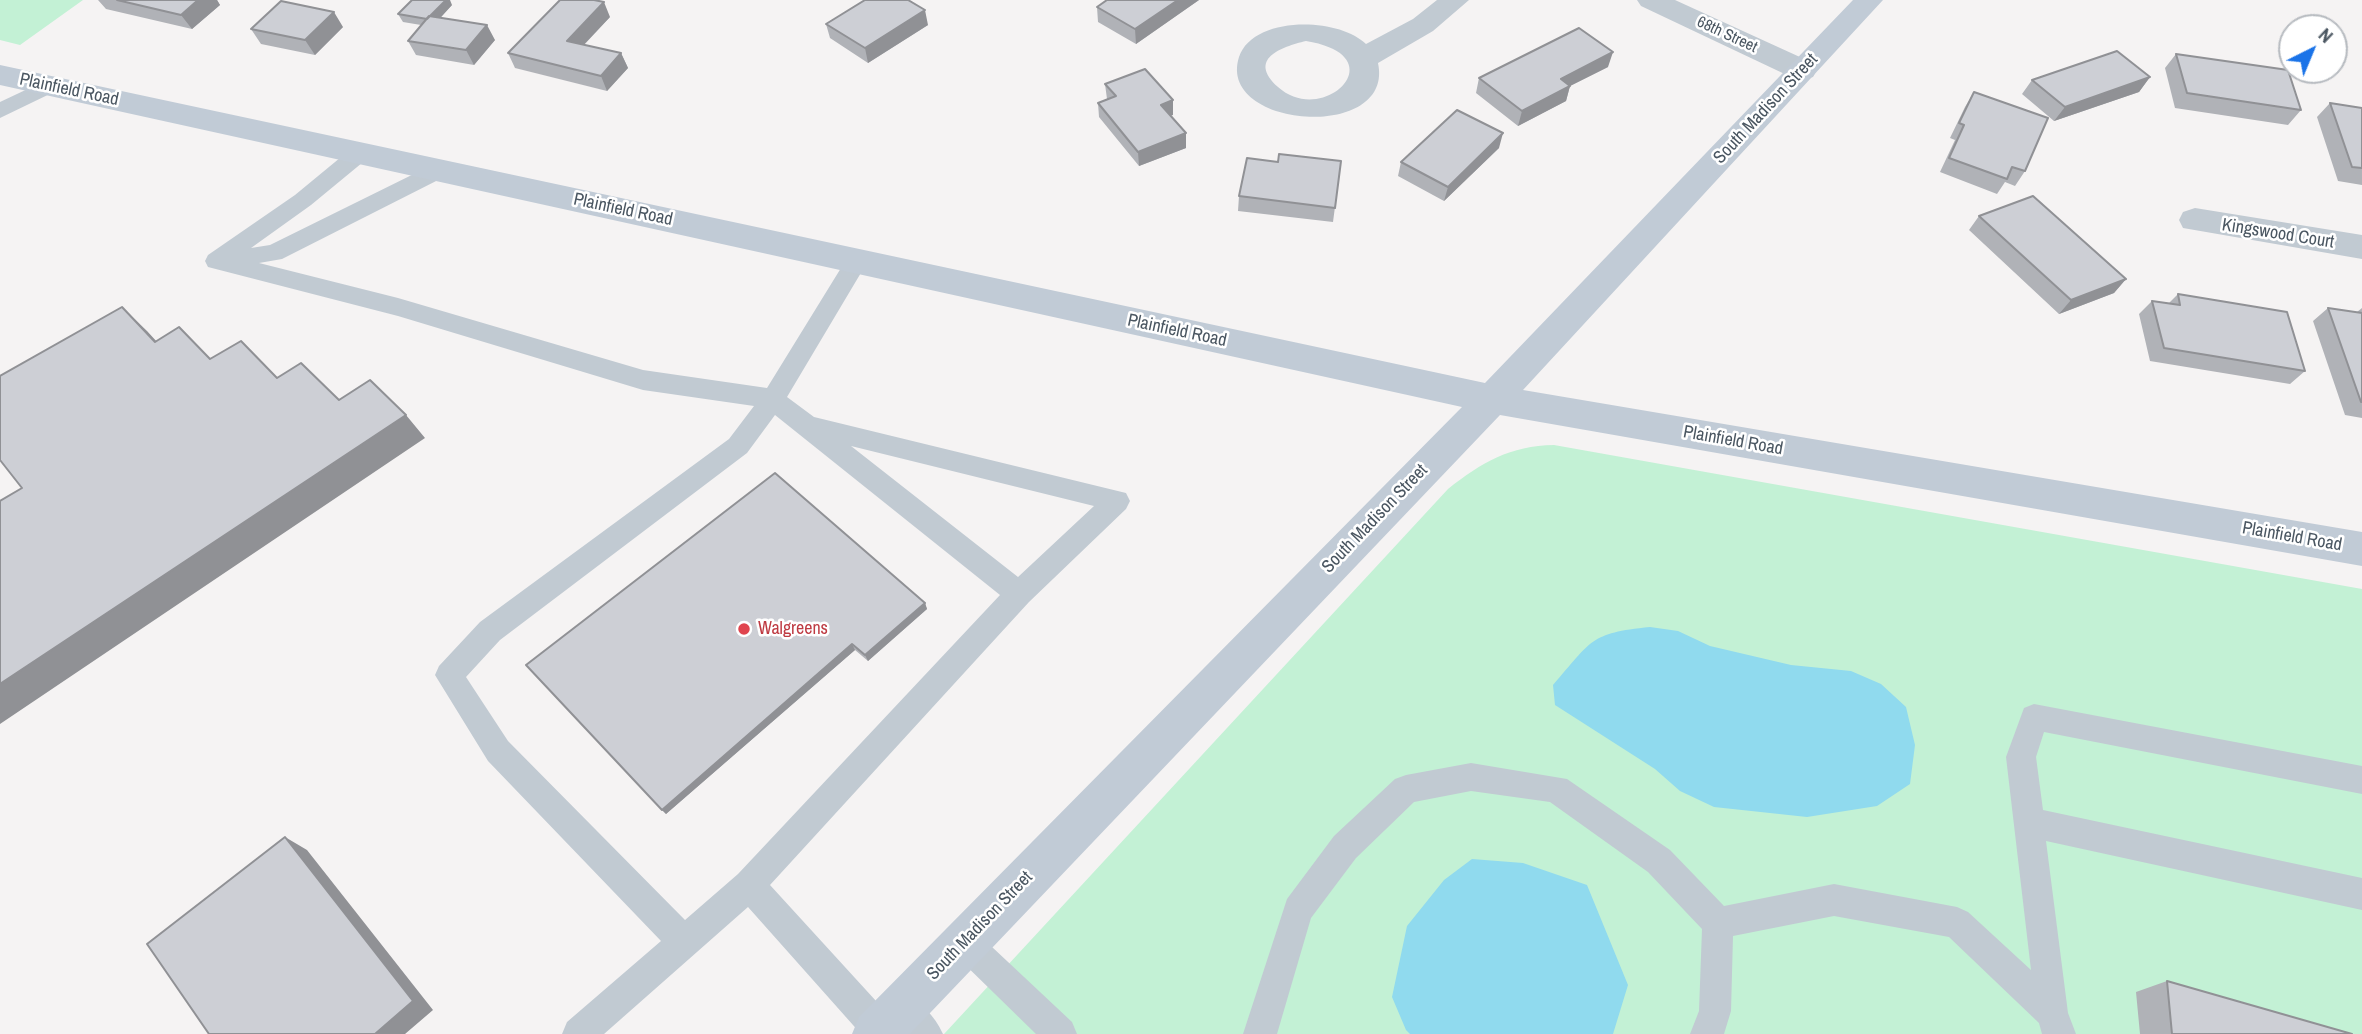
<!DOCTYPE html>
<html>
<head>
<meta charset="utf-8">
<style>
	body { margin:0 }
	#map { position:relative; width:2362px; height:1034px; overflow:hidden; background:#f5f3f3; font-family:"Archivo Narrow",sans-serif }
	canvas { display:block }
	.north { position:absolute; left:2278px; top:14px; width:70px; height:70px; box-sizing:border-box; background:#fff; border:2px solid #b7bbc0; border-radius:50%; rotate:43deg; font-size:19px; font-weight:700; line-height:28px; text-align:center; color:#4a5661 }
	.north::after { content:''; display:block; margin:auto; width:24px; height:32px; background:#1a73e8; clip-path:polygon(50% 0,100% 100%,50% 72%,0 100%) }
</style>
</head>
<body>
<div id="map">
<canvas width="2362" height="1034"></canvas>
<div class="north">N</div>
</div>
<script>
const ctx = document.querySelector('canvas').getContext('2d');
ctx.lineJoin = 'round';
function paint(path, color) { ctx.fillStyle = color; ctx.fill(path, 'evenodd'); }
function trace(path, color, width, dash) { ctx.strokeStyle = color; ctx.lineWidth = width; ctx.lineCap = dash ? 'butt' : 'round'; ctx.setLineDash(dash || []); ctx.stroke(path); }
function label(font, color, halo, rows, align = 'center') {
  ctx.font = font + ' "Archivo Narrow",sans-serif'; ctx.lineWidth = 5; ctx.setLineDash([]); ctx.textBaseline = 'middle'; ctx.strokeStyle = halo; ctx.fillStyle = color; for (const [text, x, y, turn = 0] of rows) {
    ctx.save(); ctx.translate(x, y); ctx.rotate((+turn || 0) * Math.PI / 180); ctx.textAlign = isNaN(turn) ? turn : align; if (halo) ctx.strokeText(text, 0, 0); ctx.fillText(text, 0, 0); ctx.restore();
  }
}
const green = new Path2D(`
	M0,0h83l-63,45 -20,-5z
	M1554,445l808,144v445h-1418l504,-545c34,-27 62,-43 106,-44z`);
const water = new Path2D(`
	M1650,627l28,4 32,15 81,19 60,6 30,13 25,23 9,38 -5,39 -33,22 -70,11 -93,-10 -34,-16 -25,-22 -100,-64 -2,-20c39,-44 36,-52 97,-58z
	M1472,859l51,4 64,22 41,100 -15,49h-203l-4,-4 -14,-33 15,-71 37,-46z`);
const lane = new Path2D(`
	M51,78l7,2 3,5 -3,5 -58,28v-16z
	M360,146l8,2 3,5 -3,5 -57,47 -60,43 19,-3 162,-80h16l3,5 -3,5 -166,84 -23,4 139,35 245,72 124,18 82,-133h16l3,6 -81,136 27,20 312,76 4,8 -4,8 -97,93 -259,283 117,128 -2,-5 4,-12 12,-4c18,7 34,24 42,42h-40l-9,-9 1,9h-34l-113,-127 -144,127h-42l5,-12 94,-81 -173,-180 -53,-86 4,-9 41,-44 249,-183 25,-33 -111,-16 -245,-74 -190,-49 -3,-6 3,-6 87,-60 57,-47zM775,415l225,180 -262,279 -53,46 -177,-179 -42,-64 34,-37 247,-187zM851,446l243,60 -76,71z
	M2034,704l328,62v28l-318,-62 -8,25 7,53 319,68v32l-316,-69 22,172 8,21h-34l-3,-11 -90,-86 -115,-21 -101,20 -2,75 -7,23h-34l9,-23 3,-82 -54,-57 -98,-70 -79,-11 -57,11 -58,56 -45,60 -34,116h-34l44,-135 47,-63 61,-57 11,-4 65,-12 96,16 103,71 54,56 110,-22 123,23 11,5 63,58 -25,-213 18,-49z
	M964,926l11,5 97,91 5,12h-41l-83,-81 -5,-11 5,-11z`);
const street = new Path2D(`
	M1437,0h32l-36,31 -55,32c17,79 -162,66 -139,-6 14,-42 100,-40 127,-13l47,-25zM1306,41c92,15 17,87 -28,46 -31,-28 3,-40 28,-46z
	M1637,0h38l138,63 4,7 -4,7 -11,3 -11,-3 -150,-71z
	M2195,208l167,27v24l-179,-31 -4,-8 4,-8z`);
const secondary = new Path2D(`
	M1853,0h30l-360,390 839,142v34l-862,-151 -590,619h-58l7,-17 603,-610 -1462,-322v-20l1485,318z`);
const wall = new Path2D(`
	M98,0h119l3,5 -28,24 -86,-20z
	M1199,0l-63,44 -38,-22 -1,-15z
	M452,5l-12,13 55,22 -21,25 -58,-10 -8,-14 13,-16 -18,-3 -5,-8z
	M610,17l-26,28 37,8 7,15 -21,23 -92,-23 -7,-15z
	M826,24l102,1 -60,38 -38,-25z
	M343,27l-28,28 -54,-11 -10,-15z
	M2176,54l125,56 -13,15 -113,-17 -10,-40z
	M1608,67l-38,19 -4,15 -48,25 -42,-33 3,-15z
	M2150,77l-11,15 -85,29 -32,-27 10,-14z
	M1105,84l68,16v15h-3l16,18v15l-47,18 -40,-49 -1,-14 9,-4z
	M1974,92l51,79 -10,15 -10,-4 -8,12 -57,-22 15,-32 -5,-2 15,-31z
	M2330,103l32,5v77l-24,-4 -21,-64z
	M1499,148l-55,53 -46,-25 3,-14z
	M1341,161l-8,61 -95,-11 1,-15 39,-34z
	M1979,216l147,63 -12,14 -55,21 -90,-84z
	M2178,294l127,77 -15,13 -140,-23 -11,-47 13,-13 17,2z
	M2328,308l29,4 5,-4v110l-17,-3 -32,-94z
	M925,603l2,6 -59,52 -13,-11 -189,164 -140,-149z
	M2167,981l185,53h-212l-4,-42z`);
const shadedWall = new Path2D(`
	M198,0h19l3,5 -28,24 -11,-14z
	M446,0h4l2,5 -20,22 -5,-8z
	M1178,0h21l-63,44 -1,-15z
	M604,2l6,15 -36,38 -7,-14z
	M925,10l3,15 -60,38 -3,-15z
	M334,12l9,15 -28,28 -10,-15z
	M487,25l8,15 -21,25 -8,-15z
	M1613,52l-5,15 -38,19 -4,15 -48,25 4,-15 39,-32z
	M621,53l7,15 -21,23 -6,-15z
	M2150,77l-11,15 -85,29 11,-14z
	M1173,100v15l-12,4v-14z
	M1186,133v15l-47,18 -1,-14z
	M1503,133l-4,15 -55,53 4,-14z
	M2126,279l-12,14 -55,21 12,-14z
	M122,307l25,24 32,35 -24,-24z
	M406,415l19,23 -425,286v-40z
	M925,603l2,6 -59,52 -3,-6z
	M852,644l3,6 -189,164 -4,-4z
	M285,837l22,13 126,160 -28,24h-30z`);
const building = new Path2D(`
	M117,0h81l-17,15z
	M412,0h34l-19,19 -29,-5z
	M560,0h34l10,2 -37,39 54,12 -20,23 -93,-23z
	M865,0h43l17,10 -60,38 -39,-24z
	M1107,0h71l-43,29 -38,-22z
	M281,1l53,11 -29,28 -54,-11z
	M429,16l58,9 -21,25 -58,-9z
	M1579,28l34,24 -52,27 9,7 -48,25 -43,-33z
	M2117,51l33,26 -85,30 -33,-27z
	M2176,54l112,16 13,40 -114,-17z
	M1145,69l28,31 -12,5 25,28 -48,19 -40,-49 18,-7 -11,-12z
	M1974,92l74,26 -23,53 -13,-4 -5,12 -58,-21 15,-33 -5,-2z
	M2330,103l32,5v60l-10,-1z
	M1457,110l46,23 -55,54 -47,-25z
	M1279,154l62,7 -6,47 -96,-12 8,-38 31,4z
	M2033,196l93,83 -55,21 -92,-84z
	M2178,294l109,18 18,59 -141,-23 -12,-47 28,4z
	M122,307l33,35 24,-15 31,32 31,-18 36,37 24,-15 38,37 31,-20 36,35 -406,269v-183l22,-13 -22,-28v-84z
	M2328,308l34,5v89h-1z
	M775,473l150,130 -60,52 -13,-11 -190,166 -136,-145z
	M285,837l128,164 -38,33h-166l-62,-90z
	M2167,981l185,53h-180z`);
const markers = [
	[744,629,7,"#e0444e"]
];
const farStreetnames = [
	["68th Street",1727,35,25]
];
const streetNames = [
	["Plainfield Road",69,90,12],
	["South Madison Street",1766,109,-47],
	["Plainfield Road",623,210,12],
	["Kingswood Court",2278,234,9],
	["Plainfield Road",1177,331,12],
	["Plainfield Road",1733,441,10],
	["South Madison Street",1375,519,-46],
	["Plainfield Road",2292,537,10],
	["South Madison Street",980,926,-46]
];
const healthNames = [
	["Walgreens",758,629]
];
paint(green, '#c3f1d5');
paint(water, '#90daee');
paint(lane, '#c1cad2');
paint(street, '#c1cad2');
paint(secondary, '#c1cbd6');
paint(wall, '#b0b2b7');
paint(shadedWall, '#909195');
paint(building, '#cdcfd5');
trace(building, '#909195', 2);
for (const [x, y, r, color] of markers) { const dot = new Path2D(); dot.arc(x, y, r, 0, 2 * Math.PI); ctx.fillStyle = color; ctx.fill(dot); trace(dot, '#fff', 2.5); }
label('16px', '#4a5661', '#fff', farStreetnames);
label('18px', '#4a5661', '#fff', streetNames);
label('18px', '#be3a42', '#fff', healthNames, 'left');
</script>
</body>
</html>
